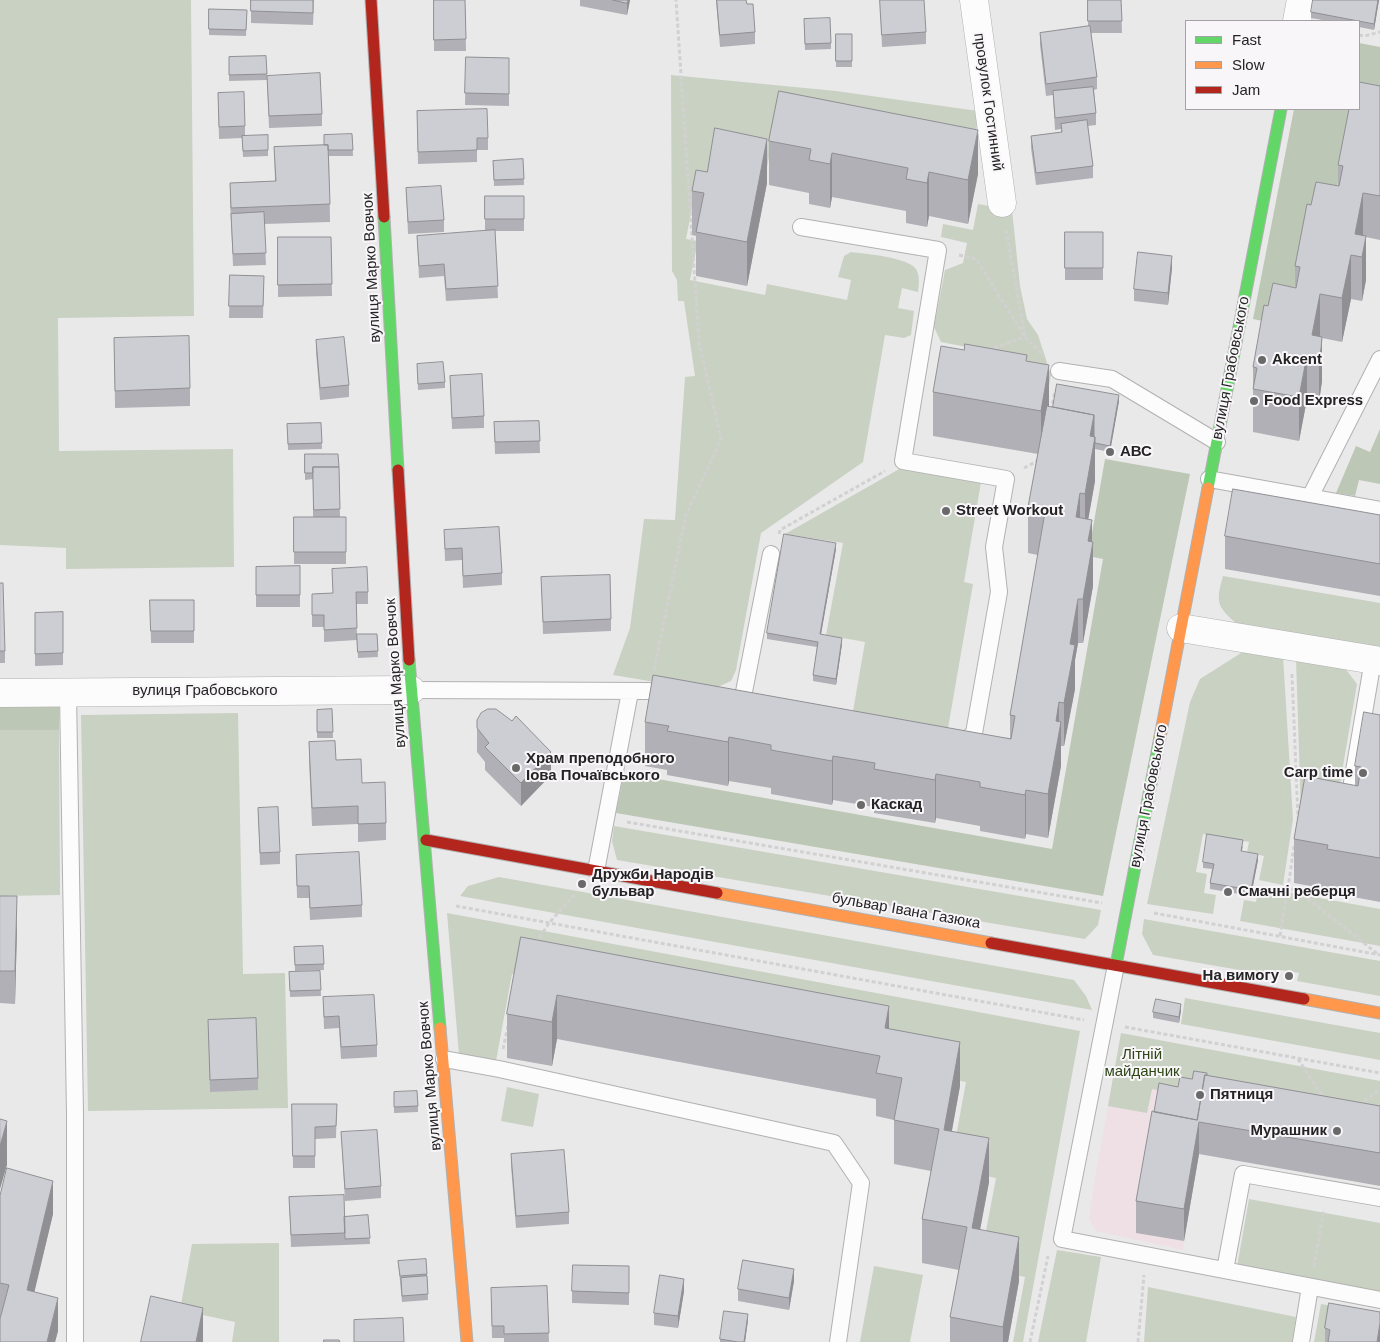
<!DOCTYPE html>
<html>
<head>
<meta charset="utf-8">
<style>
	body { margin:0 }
	#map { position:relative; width:1380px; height:1342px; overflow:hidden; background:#eae9ea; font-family:Helvetica,sans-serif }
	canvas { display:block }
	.legend { position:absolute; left:1185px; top:20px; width:175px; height:90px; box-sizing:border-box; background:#f9f6f9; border:1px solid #a4a2a4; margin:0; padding:6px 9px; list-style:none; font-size:15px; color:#252425 }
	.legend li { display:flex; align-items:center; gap:10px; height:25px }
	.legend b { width:25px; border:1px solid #a4a2a4 }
</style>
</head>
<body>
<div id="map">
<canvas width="1380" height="1342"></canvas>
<ul class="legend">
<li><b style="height:6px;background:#63d668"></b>Fast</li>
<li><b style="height:6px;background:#ff974d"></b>Slow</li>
<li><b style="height:6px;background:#b3261e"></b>Jam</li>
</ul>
</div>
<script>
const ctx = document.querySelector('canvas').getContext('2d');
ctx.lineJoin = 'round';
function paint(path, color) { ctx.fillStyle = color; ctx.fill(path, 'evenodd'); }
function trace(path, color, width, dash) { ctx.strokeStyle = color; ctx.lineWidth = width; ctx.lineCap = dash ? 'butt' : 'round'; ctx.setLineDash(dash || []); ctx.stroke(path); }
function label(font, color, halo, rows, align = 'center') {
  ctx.font = font + ' Helvetica,sans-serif'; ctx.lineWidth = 4; ctx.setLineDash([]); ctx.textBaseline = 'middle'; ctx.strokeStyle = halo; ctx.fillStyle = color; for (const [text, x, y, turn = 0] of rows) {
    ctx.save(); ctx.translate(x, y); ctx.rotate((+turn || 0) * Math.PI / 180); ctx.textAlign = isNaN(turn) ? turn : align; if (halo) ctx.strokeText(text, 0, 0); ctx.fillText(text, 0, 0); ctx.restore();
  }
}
const commercial = new Path2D(`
	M1121,1033l84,75 -68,125 47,8 -1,9 -87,-19 -7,-12 6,-41z`);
const green = new Path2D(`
	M0,0h191l3,316 -136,2 1,133 174,-2 1,118 -168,2v-21l-66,-3z
	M671,75l165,16 142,20 -5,56 -198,-39 -10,49 -63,33 -10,-2 -6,31 12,2 -8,39 75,15 2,-11 80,16 4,-20 -13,-3 6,-21 7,-4c14,2 57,5 65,17 4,7 3,15 2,23l-16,-4 -4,20 16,3 -3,24 -7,3 -19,-3 -22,127 -102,71 -25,137 -5,11 -22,10 -96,-16 17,-47 14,-109 31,1 10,-143 10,-1 -11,-75h-6l-1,-21 -5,-9z
	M978,204l34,6 8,76 7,33 11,16 13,40 -4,22 -75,-49 -31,-6 -7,-15 11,-57 18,-7 4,-20 -26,-6 2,-13 30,6z
	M901,468l80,14 -17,100 9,2 -26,150 -95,-17 13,-75 -39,-7 17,-92 -58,-9z
	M1223,576l157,27v44l-144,-24c-20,-17 -20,-22 -13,-47z
	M1261,652l22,4 10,163 -10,66 -24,-5 5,-24 -17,-4 2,-10 -46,-8 -7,38 11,2 -3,19 12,2 -3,19 -66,-10 43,-202 10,-23 41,-26z
	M1296,659l48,8 13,17 -23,135 -33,-5z
	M238,713l5,261 42,-1 3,135 -200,3 -7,-396z
	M0,730h59l1,165 -60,1z
	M614,826l487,84 -3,15 -13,14 -468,-79 -5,-19z
	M499,877l575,103 12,16 6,14 -632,-114 8,-10z
	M1259,887l121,22v37l-140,-25 4,-21 12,2z
	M447,913l633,118 -57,311h-10l12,-65 -46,-9 17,-90 -46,-9 16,-87 -75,-14 4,-23 -383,-71 -16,87 -37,-6z
	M1144,919l236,42v35l-83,-15 2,-8 -18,-3 -1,7 -127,-22 -11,-21z
	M1185,998l195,35v27l-199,-36z
	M1121,1033l259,48v50l-228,-42 -5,24 -39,-7z
	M507,1087l32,7 -6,33 -32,-6z
	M1249,1199l131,24v70l-143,-26z
	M279,1243v99h-47l3,-20 -55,-12 12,-66z
	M1057,1250l44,7 -15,85h-48z
	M874,1266l49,9 -13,67h-50z
	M1148,1287l148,30 -4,25h-148z
	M1321,1304l59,11v27h-66z`);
const forest = new Path2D(`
	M1359,43l21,4v76l-29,-5 -21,104 -22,-4 -21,108 -34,-7 41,-210h65z
	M1380,429v55l-21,-4 -4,16 -19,-3 20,-47 14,6z
	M1105,459l85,15 -87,422 -487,-83 8,-40 428,76 51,-290 -15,-3z
	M0,702h59v28h-59z`);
const path = new Path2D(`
	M1359,35l5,1 16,-4
	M959,255l17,4 49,78 -19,-108
	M988,350l37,-13 19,19
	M1051,410l4,-19
	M1024,468l17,-9
	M779,534l1,-4 105,-59
	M654,670l32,-155 35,-76 -22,-97 -23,-342
	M1292,674l6,144
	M627,822l475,81
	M1294,846l-6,42 10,3 81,64
	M456,906l628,114
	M1154,913l226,42
	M1280,936l8,-48
	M536,943l13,-20 25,-28
	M1125,1027l255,46
	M503,1049l5,-23
	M1298,1059l25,38
	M1359,1105l21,-16
	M1314,1267l10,-58
	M1030,1342l18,-86
	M1138,1342l6,-67`);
const lane = new Path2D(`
	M801,227l137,23 -35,211 103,18 -12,68 5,45 -25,141 -13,11 -5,-1
	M1059,371l53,8 105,63
	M1209,479l171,31
	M1310,497l70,-138
	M411,690l238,1 22,4
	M68,693l7,421v228
	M741,707l30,-153
	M1348,806l25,-146
	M596,871l34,-179
	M1116,965l-54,274 318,61
	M444,1059l55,10 335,74 27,40 -23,159
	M1225,1270l18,-96 137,24
	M1301,1342l9,-55`);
const street = new Path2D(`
	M974,0l28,203
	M1297,21l4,-21
	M1181,628l199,33
	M0,693l411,-3`);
const fast = new Path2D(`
	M384,217l14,253
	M1208,488l73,-379
	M409,660l31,368
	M1116,965l44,-228`);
const slow = new Path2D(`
	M1160,737l48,-249
	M717,893l274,50
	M1304,999l76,14
	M440,1028l27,314`);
const jam = new Path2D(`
	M371,0l13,217
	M398,470l11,190
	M426,840l291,53
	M991,943l313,56`);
const wall = new Path2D(`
	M251,0h63l-1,25 -62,-2z
	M434,0h31l1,51h-32z
	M580,0h50l-3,15 -47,-9z
	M716,0h30l1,4 8,28v12l-35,3z
	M880,0l46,32v12l-44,3z
	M1088,0h33l1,33h-31l6,44v12l-3,1 2,23v12l-8,1 5,40v12l-57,7 -5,-37v-12l30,-4v-3l-6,1 -2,-35 -7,1 -6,-51v-12l48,-7z
	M1379,0l-5,30 -15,-3v-6h-31l-17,-3v-6z
	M209,9l38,1 -1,26 -37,-1z
	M804,25l27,18v6l-26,1z
	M836,34h16v33h-16z
	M266,56l1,20 55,38v12l-53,2 -2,-48 -38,1v-24z
	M466,57l43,1v48l-44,-1z
	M1380,86v154l-14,-3v43l-4,21 -11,-2 -9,43 -20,-4v43l-3,21 -12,-3 -8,42 -46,-9v-65l42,-80v-21l16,-61 27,-19v-21z
	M218,93l27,33v10l23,-1v21l-25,1 -1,-19 -23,1z
	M417,111l71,27v12h-11v12l-59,2z
	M352,134l1,22h-24l1,66 -66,2 2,41 -33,1 -3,-66v-17l45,-2 -1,-34 50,-2z
	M769,141l209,33 -10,50 -39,-8 -2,11 -21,-4v-12l-74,-14 -2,11 -21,-4v-11l-40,-8z
	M523,159l1,26 -30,1 -1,-25z
	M767,183l-20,103 -51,-10v-40l-4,-1v-44z
	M406,188l38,32v12l-36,2z
	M485,196h39v35h-29l3,67 -52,3 -2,-25 -25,2 -2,-42 68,-5z
	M1065,232h38v48h-38z
	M278,237h53l1,59 -54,1z
	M1172,268l-4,37 -34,-4v-12z
	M230,275l34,1 -1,42h-34z
	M114,338l76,50v18l-75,2z
	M316,340l33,45v12l-29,3 -4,-48z
	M1027,361l22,46h4l66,-6 -9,51 -15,-3v32l-7,38 4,23 1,44 -10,57h-5l-3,17v29l-11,57h-3v20l-13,72 -22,-4 -1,5 -45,-8v-5l-44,-8 -1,5 -61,-10v-6l-41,-7 -1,5 -61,-11v-6l-42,-7 -1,5 -61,-11v-5l-22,-4v-44l365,16v-23l28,-160 -10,-2v-44l10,-55 -105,-18v-44z
	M417,364l28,18v6l-27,2z
	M450,376l34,40v12l-32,1z
	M539,421l1,32 -45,1 -1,-32z
	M321,423l1,26 -34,1 -1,-26z
	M305,454l34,13 1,50h6v47h-52v-47h19v-38l-8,1z
	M1380,515v81l-155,-27v-33z
	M444,530l58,43v12l-39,3 -1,-28 -17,1z
	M836,549l-15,85 21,10 -6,41 -23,-4v-6l4,-28 -50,-8v-6z
	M300,566v41h-44v-40z
	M332,569l36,23v12h-12l1,30h20l1,23 -20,1 -1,-18 -33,2v-15h-12v-33l21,-1z
	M541,577l70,42v12l-68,3z
	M0,583l5,68v12h-5z
	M150,600h44v43h-43z
	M63,612v53l-28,1v-53z
	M332,709l1,29h-16v-28z
	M1380,715v187l-53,-10v-3l-33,-6v-44l61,-54v-19z
	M477,720l74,55 -30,31 -36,-36v-8l-8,-10z
	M309,742l27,18 26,23 24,40v17l-28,2v-18l-46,2 -3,-66z
	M258,808l22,44v12l-20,1z
	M1243,846l-1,5 16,9 -7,36 -41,-7v-6l2,-14 -9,-1v-6z
	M296,855l66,50v12l-52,3 -1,-22h-12z
	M0,896l17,33 -2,75 -15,-1z
	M521,937l368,92 71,57 -8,45 37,51 -9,48 39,51 -11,61h-58v-25l9,-47 -37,-7v-44l9,-48 -37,-7v-44l-18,-4v-17l-319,-60 -5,27 -45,-8v-44z
	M323,946l1,24 -29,1 -1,-24z
	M320,971l1,25 -31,1 -1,-25z
	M323,997l54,48v12l-36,2 -2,-31 -15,1z
	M1181,1010l-2,13 -26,-5v-6z
	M208,1020l50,58v12l-48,2z
	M1207,1076l173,30v80l-181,-32 -15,87 -48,-8v-32l18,-89 38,-33z
	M394,1092l24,14v6l-24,1z
	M292,1104h45l-1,34 -21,1v29h-22z
	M341,1132l40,54v12l-36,3z
	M511,1154l58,58v12l-53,4 -5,-62z
	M0,1196l53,18 -19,78 24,39 -3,11h-55l1,-26h-1z
	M289,1197l55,20 24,-2 2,29 -79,3z
	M398,1261l29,13 1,26 -26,2z
	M629,1266v39l-57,-2v-12z
	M794,1281l-5,29 -51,-9v-12z
	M547,1286l2,56h-45v-4h-12l-1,-38z
	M684,1291l-6,37 -24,-3v-12z
	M748,1320l-3,22h-25v-3z
	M1325,1328l55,14h-55z`);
const shadedWall = new Path2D(`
	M628,0h2l-3,15v-12z
	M1378,0h1l-5,30v-6z
	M978,130v44l-10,50v-44z
	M767,139v44l-20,103v-44z
	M832,153v44l-2,11v-44z
	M929,172v44l-2,11v-44z
	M1363,193v44l-8,-3z
	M1366,236v44l-4,21v-44z
	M1351,255v44l-9,43v-44z
	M1172,256v12l-4,37v-12z
	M1320,294v44l-8,-3z
	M1322,337v44l-3,21v-44z
	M1307,355v44l-8,42v-44z
	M1049,365v44l-8,46v-44z
	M1119,395v6l-9,51v-6z
	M1094,415l1,22v44l-10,57v-44l5,-58z
	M1080,493v44l-4,-20z
	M1092,520v28l1,-6v44l-10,57v-44l5,-58z
	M836,543v6l-16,91v-6z
	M1078,599v44l-3,17v29l-11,57v-43l6,-59z
	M842,638v6l-6,41v-6z
	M1059,702v28l2,-8v44l-13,72v-44l8,-73z
	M729,737v44l-1,5v-44z
	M551,752v23l-30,31v-23z
	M833,756v44l-1,5v-44z
	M936,774v44l-1,5v-43z
	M1026,790v44l-1,5v-44z
	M1258,854v6l-7,36v-6z
	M17,896v33l-2,75v-33z
	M557,995v44l-5,27v-44z
	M1181,1004v6l-2,13v-6z
	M889,1006v44l-4,-22z
	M960,1042v44l-16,87v-43z
	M7,1121v44l-7,24v-43z
	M1199,1122v32l-15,87v-32z
	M989,1138v44l-17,90v-44z
	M53,1181v33l-26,109v-33z
	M1019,1237v44l-11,61h-5v-15z
	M794,1269v12l-5,29v-12z
	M684,1279v12l-6,37v-12z
	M58,1298v33l-3,11h-8z
	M203,1308v34h-7z
	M748,1314v6l-3,22h-1z
	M1380,1323v19h-3z`);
const building = new Path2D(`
	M251,0h62v13l-62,-2z
	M434,0h31l1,39 -32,1z
	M613,0h15l-1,3z
	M717,0h29l1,4h6l2,28 -35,3z
	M880,0h44l2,32 -44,3z
	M1088,0h33l1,21h-34z
	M1313,0h65l-4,24 -63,-12z
	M209,9l38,1 -1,20 -37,-1z
	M830,18l1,25 -26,1 -1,-25z
	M1090,26l7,51 -51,7 -6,-51z
	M836,34h16v27h-16z
	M266,56l1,18 -38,1v-18z
	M466,57l43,1v36l-44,-1z
	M320,73l2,41 -53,2 -2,-40z
	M1359,82l21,4v110l-17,-3 -8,41 11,2 -4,21 -11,-2 -9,43 -22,-4 -8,41 10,2 -1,12 -2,9 -12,-3 -8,42 -46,-8 4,-21 -4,-1 11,-62 4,1 5,-23 23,5 4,-21 -5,-1 12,-62 4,1 5,-23 23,4 4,-20 -5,-1 11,-56h10z
	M1093,87l3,26 -41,5 -2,-27z
	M779,91l199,39 -10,50 -39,-8 -2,11 -21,-4 2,-11 -76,-15 -2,11 -21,-4 2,-11 -42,-8z
	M244,92l1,34 -26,1 -1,-34z
	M487,109l1,29h-11v12l-59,2 -1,-41z
	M1087,120l6,46 -57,7 -5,-37 31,-4 -1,-8z
	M715,128l52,11 -20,103 -51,-10 8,-39 -12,-2 4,-21 11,2z
	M352,134l1,16h-25v-5h-4v-10z
	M268,135v15l-25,1 -1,-15z
	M328,145l2,59 -99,4 -1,-25 46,-2 -2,-34z
	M523,159l1,20 -30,1 -1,-19z
	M441,186l3,34 -36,2 -2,-34z
	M485,196h39v23h-39z
	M264,212l2,41 -33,1 -2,-40z
	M495,230l3,56 -52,3 -2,-25 -25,2 -2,-30z
	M1065,232h38v36h-38z
	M278,237h53l1,47 -54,1z
	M1138,252l34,4 -4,37 -34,-4z
	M230,275l34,1 -1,30h-34z
	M189,336l1,52 -75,3 -1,-53z
	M344,337l5,48 -29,3 -4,-48z
	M965,344l62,11 -1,6 23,4 -8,46 -108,-19 8,-46 23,4z
	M443,362l2,20 -27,2 -1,-20z
	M482,374l2,42 -32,2 -2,-42z
	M1057,384l62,11 -9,51 -15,-3v1v-7h-1v-22l-41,-8z
	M1047,406l47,9 -4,21 5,1 -10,57 -5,-1 -4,24 16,3 -4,21 5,1 -10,57h-5l-8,45 5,1 -11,58 -5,-1 -3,19 5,1 -13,72 -22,-4 -1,5 -45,-8v-5l-44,-8 -1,6 -61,-11 1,-6 -42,-7 -1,5 -61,-11v-5l-42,-8 -1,5 -61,-11 2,-5 -24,-4 8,-47 358,64 4,-23 -5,-1 35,-203 -17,-3z
	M539,421l1,20 -45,1 -1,-20z
	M321,423l1,20 -34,1 -1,-20z
	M305,454h33l1,13h-26v6h-8z
	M313,467h26l1,42 -26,1z
	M1233,489l147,26v49l-155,-28z
	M294,517h52v35h-52z
	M499,527l3,46 -39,3 -1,-28 -17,1 -1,-19z
	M784,534l52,9 -16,91 22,4 -6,41 -23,-4 5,-33 -51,-9z
	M300,566v29h-44v-28z
	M367,567l1,25h-12l1,36 -33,2v-15h-12v-21l21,-1 -1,-24z
	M610,575l1,44 -68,3 -2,-45z
	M0,583h3l2,68h-5z
	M150,600h44v31h-43z
	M63,612v41l-28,1v-41z
	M357,634h20l1,17 -20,1z
	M332,709l1,23h-16v-22z
	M488,709h8l16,12 4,-5 35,36 -30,31 -36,-36 4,-4 -12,-15v-8l4,-7z
	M1364,712l16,3v143l-53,-9 1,-4 -34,-6 11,-63 53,10 3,-19 -6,-1z
	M335,741l1,19 25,-1 1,24 23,-1 1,41 -28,1v-18l-46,2 -3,-66z
	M278,807l2,45 -20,1 -2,-45z
	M1207,834l36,6 -2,11 17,3 -7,36 -41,-7 4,-19 -11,-2z
	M359,852l3,53 -52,3 -1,-22h-12l-1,-31z
	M0,896h17l-2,75h-15z
	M521,937l368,69 -4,22 75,14 -16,88 45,8 -17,90 47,9 -16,90 -53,-10 17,-90 -45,-8 17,-90 -45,-9 8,-42 -26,-5 4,-17 -323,-61 -5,27 -45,-8z
	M323,946l1,18 -29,1 -1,-18z
	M320,971l1,19 -31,1 -1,-19z
	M374,995l3,50 -36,2 -2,-31 -15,1 -1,-20z
	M1156,999l25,5 -2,13 -26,-5z
	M256,1018l2,60 -48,2 -2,-60z
	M1194,1071l13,2v2h-2l-8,45 -43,-8 5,-29 19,4 2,-10 12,2z
	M1205,1075l175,31v47l-181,-31 -15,87 -48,-8 16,-90 45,9z
	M417,1091l1,15 -24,1v-15z
	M292,1104h45l-1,22 -21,1v29h-22z
	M0,1119l7,2 -7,25z
	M377,1130l4,56 -36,3 -4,-57z
	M564,1150l5,62 -53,4 -5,-62z
	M7,1168l46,13 -26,109 31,8 -11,44h-47v-23l9,-34 -9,-2v-87z
	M344,1195l1,38 -54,2 -2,-38z
	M368,1215l2,23 -25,1 -1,-22z
	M426,1259l1,15 -27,2 -2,-15z
	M743,1260l51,9 -5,29 -51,-9z
	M573,1265l56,1v27l-57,-2z
	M660,1275l24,4 -6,37 -24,-3z
	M427,1276l1,18 -26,2 -1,-18z
	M547,1286l2,47 -45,1v-8h-12l-1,-38z
	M151,1296l52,12 -7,34h-55z
	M1329,1303l51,9v11l-3,19h-49l2,-12 -5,-2z
	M724,1311l24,3 -4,28h-6l-18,-3z
	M403,1318l1,24h-50v-22z
	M324,1340h15l1,2h-16z`);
const markers = [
	[1262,360,5,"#6a696a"],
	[1254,401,5,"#6a696a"],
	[1110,452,5,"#6a696a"],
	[946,511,5,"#6a696a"],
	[516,768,5,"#6a696a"],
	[1363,773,5,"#6a696a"],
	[861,805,5,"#6a696a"],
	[582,884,5,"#6a696a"],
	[1228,892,5,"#6a696a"],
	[1289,976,5,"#6a696a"],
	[1200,1095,5,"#6a696a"],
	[1337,1131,5,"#6a696a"]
];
const streetNames = [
	["провулок Гостинний",988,102,82],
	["вулиця Марко Вовчок",372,268,-93],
	["вулиця Грабовського",1231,368,-79],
	["вулиця Марко Вовчок",396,673,-94],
	["вулиця Грабовського",205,691],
	["вулиця Грабовського",1149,796,-79],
	["бульвар Івана Газюка",906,911,10],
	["вулиця Марко Вовчок",430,1076,-95]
];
const poiNames = [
	["Akcent",1272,360],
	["Food Express",1264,401],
	["АВС",1120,452],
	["Street Workout",956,511],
	["Храм преподобного",526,759],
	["Іова Почаївського",526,776],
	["Carp time",1353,773,"right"],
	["Каскад",871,805],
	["Дружби Народів",592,875],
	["бульвар",592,892],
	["Смачні реберця",1238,892],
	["На вимогу",1279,976,"right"],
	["Пятниця",1210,1095],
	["Мурашник",1327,1131,"right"]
];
const parkNames = [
	["Літній",1142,1055],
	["майданчик",1142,1072]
];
paint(commercial, '#eee0e4');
paint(green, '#c9d1c2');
paint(forest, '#bdc7b6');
trace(lane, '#b1b1b1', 18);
trace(street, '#b1b1b1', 29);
trace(fast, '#b1b1b1', 13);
trace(slow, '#b1b1b1', 13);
trace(jam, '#b1b1b1', 13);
trace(path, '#d2d1d2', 3, [4, 2.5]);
trace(lane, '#fcfcfc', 16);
trace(street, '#fcfcfc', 28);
trace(fast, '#63d668', 11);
trace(slow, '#ff974d', 11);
trace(jam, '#b3261e', 11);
paint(wall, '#b0b0b6');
paint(shadedWall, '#909094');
paint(building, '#cdcdd4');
trace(building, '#909094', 1);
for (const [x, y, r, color] of markers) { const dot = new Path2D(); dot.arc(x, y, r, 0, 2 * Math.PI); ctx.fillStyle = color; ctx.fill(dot); trace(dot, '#f9f6f9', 2); }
label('15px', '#252425', '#f9f6f9', streetNames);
label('bold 15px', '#252425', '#f9f6f9', poiNames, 'left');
label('15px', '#2d4616', '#f9f6f9', parkNames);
</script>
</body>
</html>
